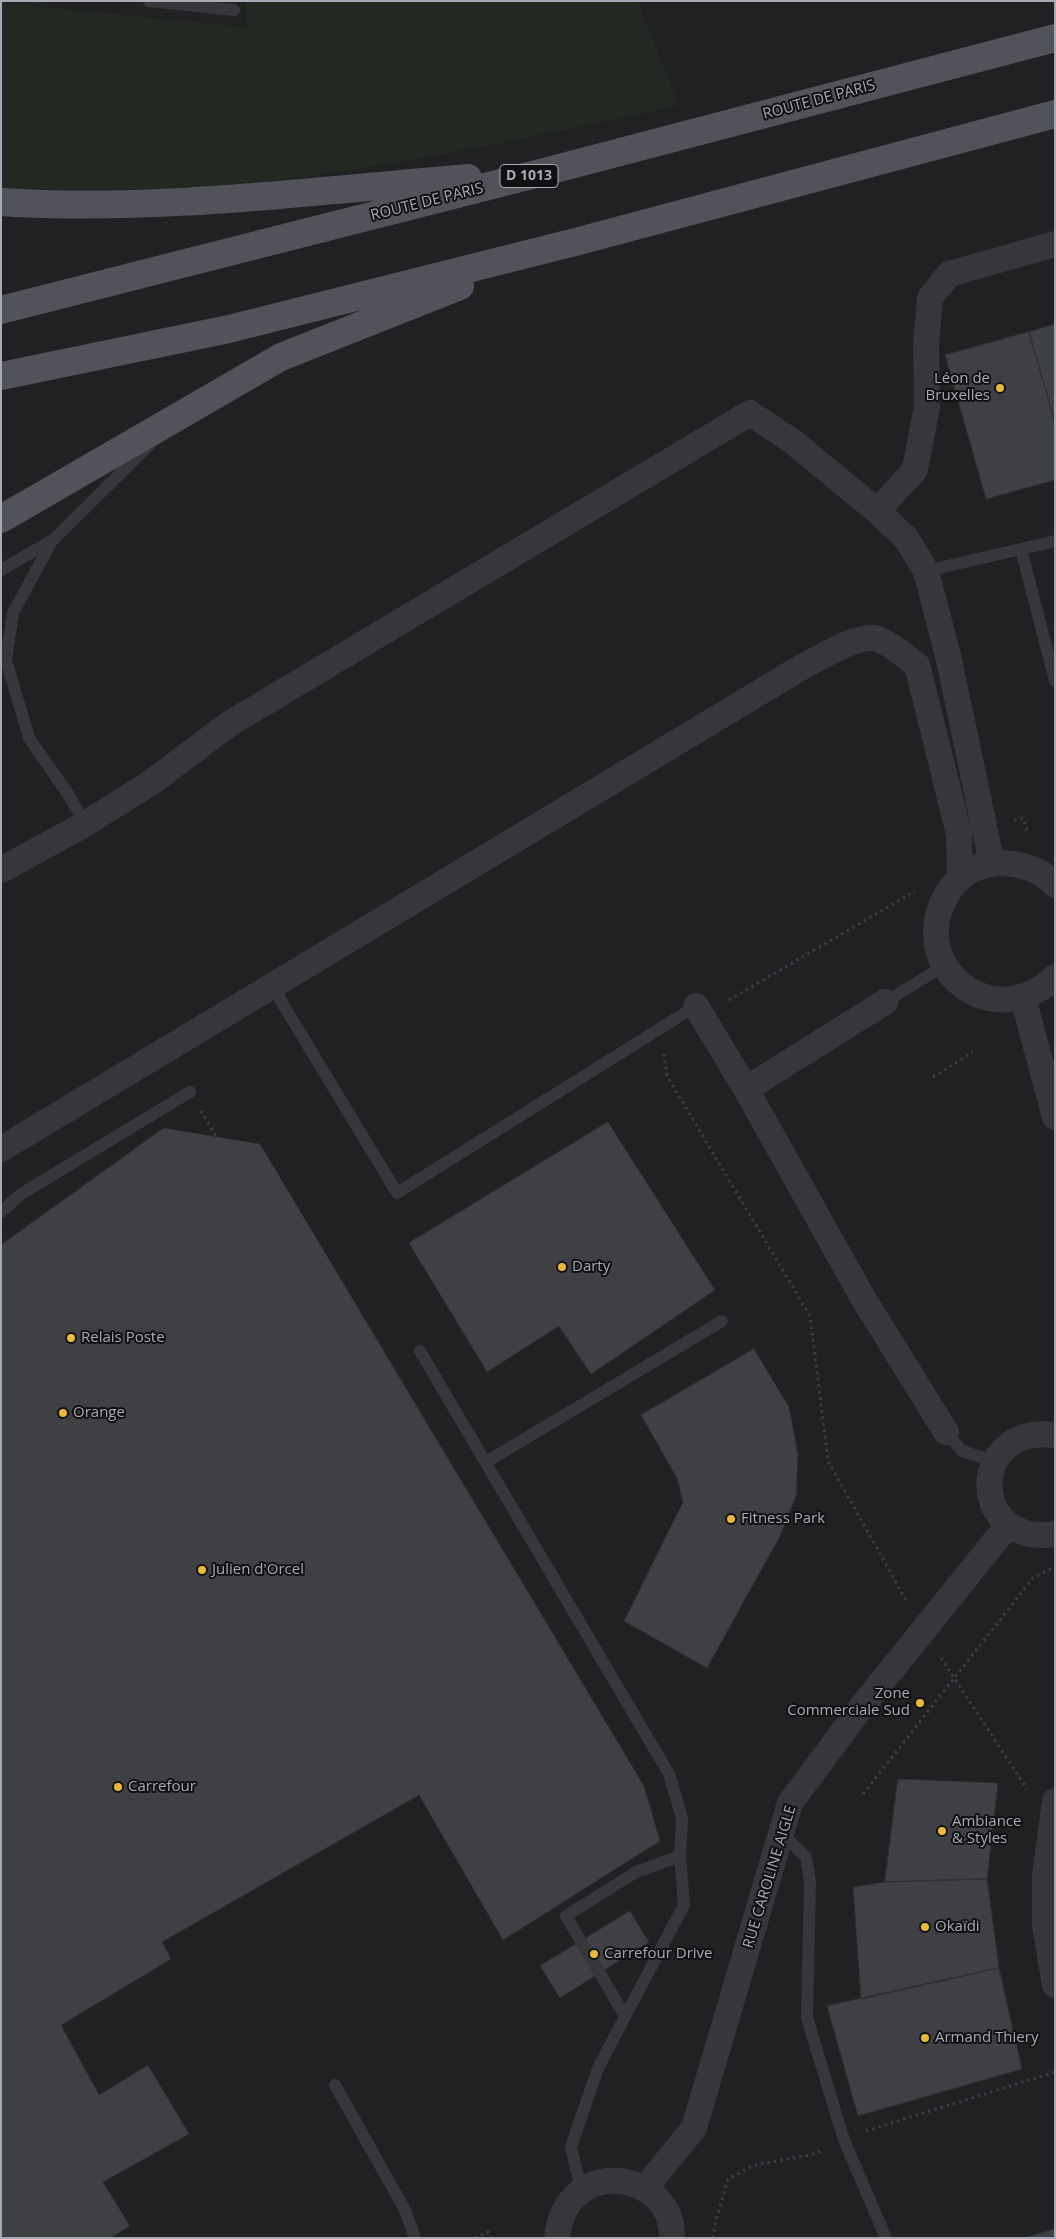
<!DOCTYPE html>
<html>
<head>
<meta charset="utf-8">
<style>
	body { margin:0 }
	#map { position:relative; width:1056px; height:2239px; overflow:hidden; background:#151516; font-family:"Open Sans",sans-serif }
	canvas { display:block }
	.frame { position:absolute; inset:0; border:2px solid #a7abb6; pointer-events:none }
</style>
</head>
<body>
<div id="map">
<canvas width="1056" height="2239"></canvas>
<div class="frame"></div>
</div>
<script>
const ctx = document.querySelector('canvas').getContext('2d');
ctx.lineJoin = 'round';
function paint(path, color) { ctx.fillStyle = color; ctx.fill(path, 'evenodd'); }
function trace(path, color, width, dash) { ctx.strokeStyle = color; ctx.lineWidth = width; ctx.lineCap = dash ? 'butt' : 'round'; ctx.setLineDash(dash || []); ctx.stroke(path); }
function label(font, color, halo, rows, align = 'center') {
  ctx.font = font + ' "Open Sans",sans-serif'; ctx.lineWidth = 4; ctx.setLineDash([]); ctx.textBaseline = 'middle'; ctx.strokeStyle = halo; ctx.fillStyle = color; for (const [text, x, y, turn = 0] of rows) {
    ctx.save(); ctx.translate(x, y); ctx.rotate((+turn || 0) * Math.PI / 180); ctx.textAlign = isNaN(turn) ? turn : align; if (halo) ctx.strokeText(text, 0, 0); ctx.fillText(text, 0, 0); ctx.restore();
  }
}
const built = new Path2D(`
	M1,1h1054v2237h-1054z`);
const green = new Path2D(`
	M246,1h392l41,105c-137,29 -274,59 -413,76 -88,10 -176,9 -265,7v-186l245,24z`);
const building = new Path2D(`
	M1055,324v98l-26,-90z
	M1029,332l26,90v58l-69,19 -41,-144z
	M608,1122l107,168 -124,84 -32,-48 -72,46 -78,-129z
	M164,1128l96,16 384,642 16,55 -157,99 -84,-145 -257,147 9,17 -110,66 38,70 49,-30 41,69 -86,48 27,44 -20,12h-109v-993z
	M754,1349l35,58 9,48 -2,41 -16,40 -73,132 -83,-47 59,-119 -6,-24 -36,-63z
	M898,1779l100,4 -11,96 -102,3z
	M987,1879l12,89 -138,31 -8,-112 32,-5z
	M630,1911l19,31 -89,56 -20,-32z
	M999,1968l23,101 -164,47 -31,-110z
	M1055,2229v9h-32z`);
const path = new Path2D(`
	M1014,820l9,-2 5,16
	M729,1000l186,-109
	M664,1054l3,22 143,240 18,145 79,141
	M933,1077l40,-25
	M201,1111l15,25
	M941,1658l86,131
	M863,1794l170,-216 22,-11
	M866,2131l189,-59
	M475,2238l13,-6 3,6
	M713,2238l2,-14 13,-45 26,-14 61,-11 8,-4`);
const lane = new Path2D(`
	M149,1l85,9
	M1021,549l34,132
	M1,570l50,-29
	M926,571l129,-30
	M85,824l-17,-30 -39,-56 -23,-78 7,-47 39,-72 98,-97
	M274,985l7,16 116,192 299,-187
	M885,1002l59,-36
	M1,1212l20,-18 169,-102
	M420,1351l249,423 13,44 -2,38 4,49 -86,163 -27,79 10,43
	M946,1432l16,19 32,10
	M486,1462l236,-141
	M782,1834l24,23 4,25 -3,136 37,122 42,98
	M625,2016l-59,-100 70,-44 44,-16
	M335,2085l70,125 10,28`);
const street = new Path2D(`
	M877,511l38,-41 12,-64 -1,-61 4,-47 19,-24 106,-30
	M1,870l84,-46 67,-42 77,-58 521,-311 42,28 85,70 29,27 20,33 23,89 43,204
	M1055,885c-15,-17 -36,-22 -58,-22 -17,1 -36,11 -46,25 -51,73 39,151 104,89
	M1023,998l32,119
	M885,1002l-139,87 117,209 83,134
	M696,1006l50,83
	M1,1149l801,-482c18,-9 56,-34 76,-28 14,5 27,18 39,26l42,169 1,44
	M1055,1435c-88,-11 -87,112 0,99
	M1055,1801l-10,75v49l10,60
	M645,2188l49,-60 96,-325 70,-94 148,-184
	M557,2238c8,-84 117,-68 115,0`);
const primary = new Path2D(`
	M1,202c155,10 312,-11 467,-24
	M1,310l543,-138 511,-134
	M1,376l228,-47 350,-88 476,-127
	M1,519l280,-162 179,-71`);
const markers = [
	[1000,388,5,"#e9ba3a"],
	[562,1267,5,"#e9ba3a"],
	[71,1338,5,"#e9ba3a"],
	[63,1413,5,"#e9ba3a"],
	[731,1519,5,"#e9ba3a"],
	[202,1570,5,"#e9ba3a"],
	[920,1703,5,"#e9ba3a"],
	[118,1787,5,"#e9ba3a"],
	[942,1831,5,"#e9ba3a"],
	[925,1927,5,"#e9ba3a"],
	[594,1954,5,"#e9ba3a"],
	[925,2038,5,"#e9ba3a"]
];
const shields = [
	[529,176,58]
];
const shieldNames = [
	["D 1013",529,176]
];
const streetNames = [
	["ROUTE DE PARIS",819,100,-15],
	["ROUTE DE PARIS",427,202,-14],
	["RUE CAROLINE AIGLE",770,1877,-73]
];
const poiNames = [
	["Léon de",990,379,"right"],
	["Bruxelles",990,396,"right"],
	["Darty",572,1267],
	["Relais Poste",81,1338],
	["Orange",73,1413],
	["Fitness Park",741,1519],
	["Julien d'Orcel",212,1570],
	["Zone",910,1694,"right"],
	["Commerciale Sud",910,1711,"right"],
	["Carrefour",128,1787],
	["Ambiance",952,1822],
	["& Styles",952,1839],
	["Okaïdi",935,1927],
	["Carrefour Drive",604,1954],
	["Armand Thiery",935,2038]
];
paint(built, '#212123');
paint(green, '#212922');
paint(building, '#3f4043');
trace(building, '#2f2f32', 1);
trace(path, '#3c3d42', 3, [2.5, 4]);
trace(lane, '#36363b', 12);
trace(street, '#36363b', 26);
trace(primary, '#52535a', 28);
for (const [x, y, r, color] of markers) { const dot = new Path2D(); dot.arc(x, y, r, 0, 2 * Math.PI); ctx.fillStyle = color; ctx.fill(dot); trace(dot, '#101011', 2); }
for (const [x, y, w] of shields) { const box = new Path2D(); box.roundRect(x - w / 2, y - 11.5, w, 23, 4); ctx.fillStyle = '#101011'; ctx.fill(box); trace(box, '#a7abb6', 1); }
label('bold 14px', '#a7abb6', null, shieldNames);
label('15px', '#a7abb6', '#101011', streetNames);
label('15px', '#a7abb6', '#101011', poiNames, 'left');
</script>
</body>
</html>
